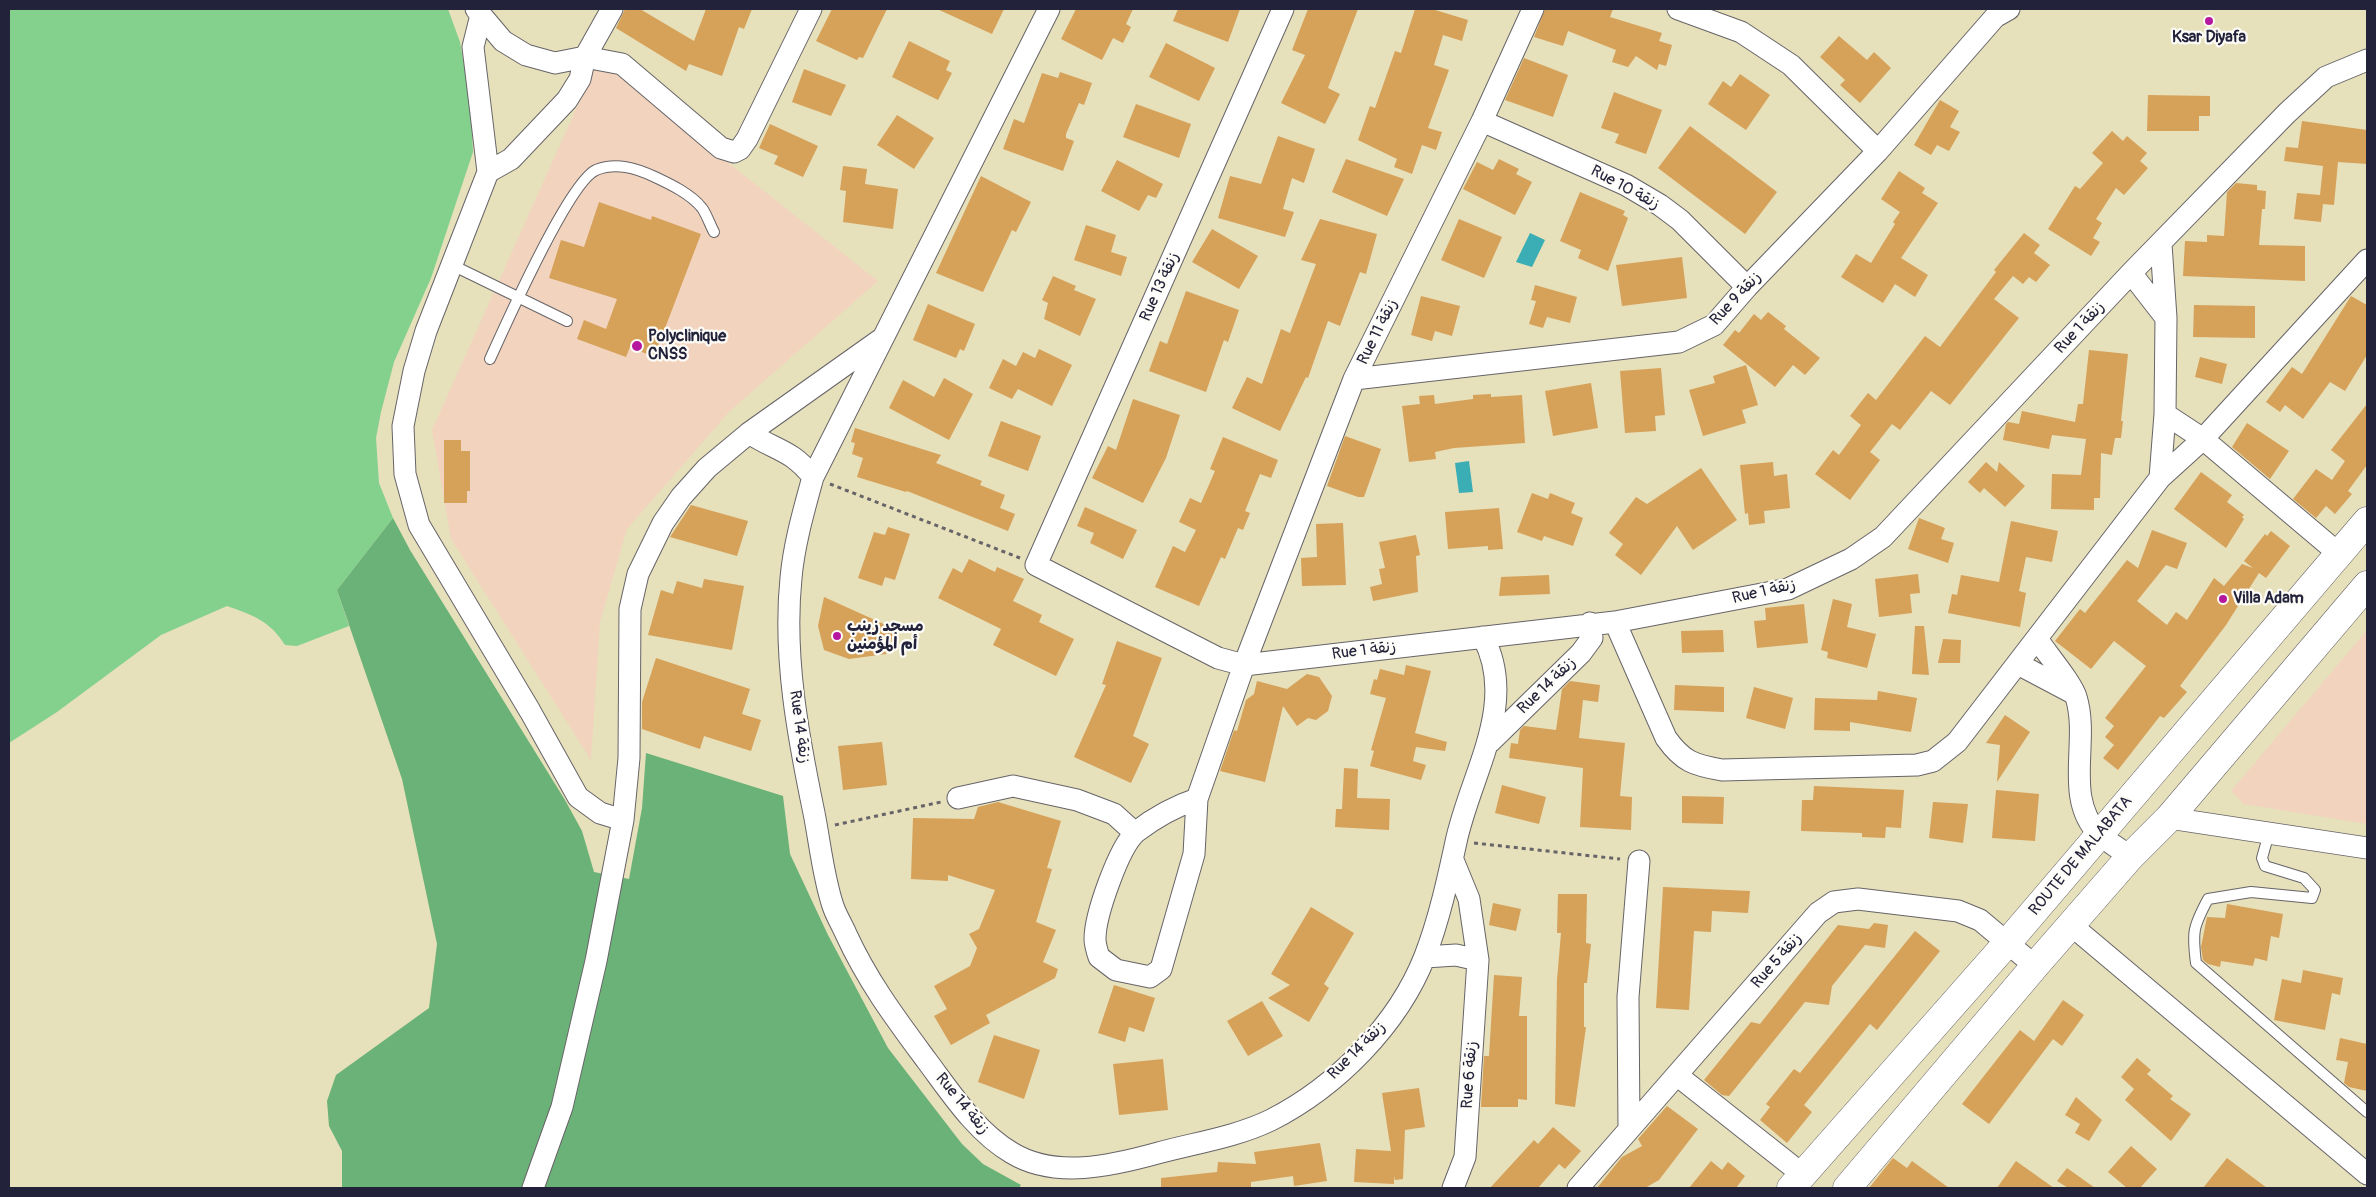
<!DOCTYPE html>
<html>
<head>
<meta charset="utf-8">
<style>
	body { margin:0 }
	#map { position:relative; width:2376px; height:1197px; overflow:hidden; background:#e6e0bb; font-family:Pangolin,sans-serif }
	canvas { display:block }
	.frame { position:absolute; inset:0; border:10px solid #22223b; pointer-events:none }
</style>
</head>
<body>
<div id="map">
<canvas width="2376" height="1197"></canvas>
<div class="frame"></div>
</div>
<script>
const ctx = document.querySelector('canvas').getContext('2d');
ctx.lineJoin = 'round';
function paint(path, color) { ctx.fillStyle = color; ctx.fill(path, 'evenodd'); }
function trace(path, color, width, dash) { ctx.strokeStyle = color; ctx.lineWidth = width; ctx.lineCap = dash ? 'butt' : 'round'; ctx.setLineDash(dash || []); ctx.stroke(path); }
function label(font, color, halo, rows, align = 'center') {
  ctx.font = font + ' Pangolin,"Playpen Sans Arabic",sans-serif'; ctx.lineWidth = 4.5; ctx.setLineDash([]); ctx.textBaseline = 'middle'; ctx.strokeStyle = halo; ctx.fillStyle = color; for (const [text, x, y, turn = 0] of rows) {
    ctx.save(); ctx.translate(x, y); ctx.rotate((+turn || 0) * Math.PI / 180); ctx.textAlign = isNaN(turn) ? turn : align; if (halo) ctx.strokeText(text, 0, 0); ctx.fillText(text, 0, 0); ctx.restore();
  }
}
const built = new Path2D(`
	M598,60l280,221 -148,130 -103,118 -27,93 -9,138 -140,-221 -19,-109z
	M2367,630v194l-123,-20 -13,-13z`);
const green = new Path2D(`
	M9,9h439l12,33 10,57 3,53 -42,126 -37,84 -13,50 -5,26 3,45 14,35 -56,72 12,36 -52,20 -12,-1c-15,-24 -32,-30 -58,-39l-66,29 -104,77 -48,31z`);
const forest = new Path2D(`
	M393,518l17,32 155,250 17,31 12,41 35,7 13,-71 4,-55 137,43 7,58 38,81 60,113 74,96 21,20 38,21 -2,3h-677v-37l-13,-25 -2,-25 9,-26 93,-67 8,-64 -35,-165 -65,-189z`);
const water = new Path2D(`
	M1530,233l15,7 -13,27 -16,-5z
	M1469,461l4,31 -14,1 -4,-30z`);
const building = new Path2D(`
	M625,9h15l54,32 12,-32h46l-8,20 -5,-2 -17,49 -33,-12 -3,7 -70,-43z
	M832,9h55l-24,49 -4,-1 -2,3 -41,-19z
	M937,9h67l-12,25z
	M1076,9h57l-7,15 5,3 -8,16 -10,-5 -11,22 -41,-21z
	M1178,9h62l-12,33 -55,-21z
	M1308,9h50l-30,79 12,6 -15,30 -44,-21 24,-48 -13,-5z
	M1415,9h17l36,11 -6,21 -19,-6 -9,30 15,5 -21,58 14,4 -6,18 -14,-5 -10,29 -18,-7 3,-8 -39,-19 12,-34 5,2 20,-57 6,2z
	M1545,9h68l-3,8 52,16 -3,8 13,4 -6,21 -7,-2 -2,6 -21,-14 -8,11 -16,-5 4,-12 -48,-19 -5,15 -29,-9z
	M1839,36l28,24 7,-8 17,16 -31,35 -20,-18 5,-5 -25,-23z
	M909,41l41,20 -4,9 6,3 -14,27 -46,-23z
	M1166,43l49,25 -16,33 -50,-24z
	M1524,58l44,17 -15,42 -48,-17z
	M804,69l42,16 -15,31 -39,-14z
	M1060,72l32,11 -8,22 -5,-2 -13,31v4l8,3 -11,30 -60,-22 11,-30 10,4 18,-50 16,5z
	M1740,74l30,21 -24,35 -38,-26 15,-23 8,6z
	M1614,92l48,18 -16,44 -31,-11 4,-9 -18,-6z
	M2148,95l62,1v20h-11v15h-52z
	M1940,100l19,11 -9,16 10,5 -11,19 -12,-6 -6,10 -17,-10z
	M1136,104l55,20 -12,34 -56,-21z
	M897,115l37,23 -20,31 -37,-24z
	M2302,121l65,9v34l-29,-2 -4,43 -11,-1 -2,18 -27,-3 3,-26 23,2 3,-29 -39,-5 2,-14 12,1z
	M770,124l48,22 -15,31 -29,-13 4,-8 -19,-8z
	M1690,126l87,66 -32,42 -87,-66z
	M2112,131l11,10 4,-5 20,17 -7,8 8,7 -24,27 -8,-7 -20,31 6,4 -9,15 7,4 -9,14 -43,-27 27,-43 5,3 23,-26 -11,-10z
	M1278,136l37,13 -11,34 -12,-5 -9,31 11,3 -9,25 -67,-19 12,-42 31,8z
	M1346,159l58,20 -17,37 -55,-24z
	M1499,159l20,10 -3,5 16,8 -17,33 -52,-26 14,-27 16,8z
	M1117,160l46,24 -7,14 -8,-3 -9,16 -38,-20z
	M843,166l24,3 -2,15 33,5 -5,40 -50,-7 3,-31 -6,-1z
	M1899,171l26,17 -3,5 16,10 -37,55 27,17 -13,22 -20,-13 -12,19 -42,-26 15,-23 15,9 24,-39 -2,-2 7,-10 -19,-13z
	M981,176l50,26 -15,30 -4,-2 -29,62 -47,-19z
	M2236,183l21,2v5l9,1 -1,18h-3l-3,36 46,1v35l-122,-5 2,-35 22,1v-7l17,1 3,-44z
	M1580,192l45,19 -2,4 5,3 -20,53 -30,-13 3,-8 -21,-9z
	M599,202l52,18 1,-4 49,18 -47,123 -24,-10 -4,10 -49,-18 7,-19 22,9 11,-30 -68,-21 12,-38 23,7z
	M1320,219l57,15 -11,40 -6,-2 -20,54 -12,-5 -20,57 -2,-1 -26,54 -48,-23 15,-31 15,7 19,-55 9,4 26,-69 -15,-4z
	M1459,219l43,18 -18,41 -43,-18z
	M1086,225l30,10 -5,17 16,5 -6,19 -47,-16z
	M1212,229l46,27 -19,33 -47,-27z
	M2024,233l16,12 -6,8 16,12 -14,17 -7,-5 -6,7 -10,-8 -19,23 25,19 -69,87 -19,-14 -31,39 -8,-6 -22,28 10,8 -30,40 -35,-26 18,-24 6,5 22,-30 -11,-9 18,-23 8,7 49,-64 15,11 56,-75 -2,-2z
	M1682,257l5,41 -65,8 -6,-41z
	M1053,276l23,10 -2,4 22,9 -16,37 -36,-17 4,-16 -6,-3z
	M1535,285l42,12 -7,26 -23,-6 -4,11 -14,-4 7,-23 -5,-1z
	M1186,291l53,19 -11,32 -4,-2 -18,52 -57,-21 11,-30 7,3z
	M1421,296l39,10 -8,30 -17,-5 -3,10 -21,-6z
	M2351,296l16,9v50l-22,36 -15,-9 -27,37 -18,-14 -5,7 -14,-10 26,-35 10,7z
	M928,304l47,20 -11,27 -4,-2 -4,9 -43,-18z
	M2194,305l61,1v32l-62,-1z
	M1768,312l18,14 -2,3 36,29 -15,17 -12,-10 -18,22 -52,-42 12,-15 4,3 15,-19 7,6z
	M1039,349l33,16 -20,41 -34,-17 -6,10 -23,-11 14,-29 13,7 7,-14 12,6z
	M2089,350l39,4 -7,67h2l-2,17h-6l-3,17 -11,-2 -1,45h-6v12l-43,-1 1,-35 29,1 5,-36 -34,-4 -3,14 -46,-9 3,-16 2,-2 11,2 3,-13 53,11 3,-18h5z
	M2200,357l27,7 -5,20 -27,-7z
	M1746,365l12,40 -16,5 4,13 -43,13 -14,-46 26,-7 -2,-7z
	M1661,368l4,47 -10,1 1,15 -31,2 -5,-62z
	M944,378l29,16 -24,46 -60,-32 14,-28 31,17z
	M1591,383l7,45 -45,8 -8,-45z
	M1491,394v3l31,-2 3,48 -71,5 -19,4 1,7 -27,3 -7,-56 18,-2 -1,-8 15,-1 1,9 38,-5v-4z
	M1133,399l47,16 -14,43 -23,45 -51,-25 16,-32 8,4z
	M2367,404v61l-19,26 4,3 -17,20 -9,-8 -10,12 -23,-19 23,-30 16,11 13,-19 -14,-11z
	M1001,421l40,15 -13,35 -40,-15z
	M2247,423l42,28 -19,28 -38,-32z
	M855,428l86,27 -5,8 46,18 -2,4 25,10 -5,13 15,6 -7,17 -101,-40 -1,1 -49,-15 6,-19 -11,-4 3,-11 -4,-1z
	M1345,436l36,13 -17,48h-6l-31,-11z
	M1223,437l55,23 -7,18 -11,-4 -15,37 5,2 -7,17 -5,-2 -13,31 -4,-2 -22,49 -44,-19 18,-41 12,6 11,-22 -17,-8 11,-24 11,5 14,-32 -5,-2z
	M444,440h17v11h9v40h-3v12h-23z
	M1773,462l1,14 13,-2 3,34 -26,3 1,12 -16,2 -1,-12 -3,1 -5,-49z
	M1986,462l11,10 2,-10 26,24 -20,21 -21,-19 -4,5 -12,-11z
	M1701,468l36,52 -44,30 -16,-24 -36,49 -26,-20 8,-11 -14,-11 27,-36 11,7z
	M2201,472l31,23 -5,7 17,13 -2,2 2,2 -18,29 -52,-39z
	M1532,493l16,6 2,-6 25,10 -4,10 12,5 -10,28 -29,-10 -2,5 -25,-9z
	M691,505l57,16 -11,35 -67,-19z
	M1085,507l52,23 -14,29 -33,-16 4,-10 -17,-7z
	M1499,508l4,41 -15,1v-4l-40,3 -3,-37z
	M1919,518l26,10 -4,11 13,4 -6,20 -40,-14z
	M2011,521l47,10 -6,31 -26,-5 -7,34 7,2 -6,34 -72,-14 4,-19 5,1 4,-20 38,7z
	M1343,523l3,62 -44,1 -1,-28 16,-1 -1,-33z
	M888,527l22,7 -15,46 -10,-3 -3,9 -24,-8 16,-46 11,3z
	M2152,530l35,13 -10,26 -11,-4 -29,36 30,24 9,-13 11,8 27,-42 10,8 18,-22 11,4 -9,-7 21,-27 2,2 4,-5 19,15 -24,32 -7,-5 -33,52 -46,61 7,6 -23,26 -4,-2 -42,54 -15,-12 11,-13 -9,-8 9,-11 -9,-8 41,-52 -32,-25 -23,28 -36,-28 25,-32 5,4 42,-53 11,8z
	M1416,535l4,20 -4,1 2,36 -45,9 -3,-14 12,-3 -3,-15 6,-1 -6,-26z
	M969,559l26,13 2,-5 27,12 -11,22 29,14 -3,7 35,17 -18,37 -63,-31 8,-16 -63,-31 15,-30 9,5z
	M1918,574l2,19 -10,1 2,19 -33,4 -4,-38z
	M1549,575l1,19 -51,2 2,-19z
	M704,579l40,7 -12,64 -84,-15 13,-45 12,4 4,-13 25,7z
	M824,597l73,33 -11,24 -37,5 -25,-9 -6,-24z
	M1833,599l19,5 -5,23 29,7 -9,34 -40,-10 1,-6 -7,-2z
	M1804,604l4,39 -51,5 -3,-27 12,-1 -1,-12z
	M1915,626h9l5,49 -17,-1z
	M1723,630l1,22 -42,1 -1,-22z
	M1943,639l18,1 -1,23h-22z
	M1117,641l45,17 -29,78 16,8 -18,39 -57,-26 32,-72 -4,-1z
	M656,658l94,31 -8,25 19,6 -10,31 -47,-15 -4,13 -58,-20v-27z
	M1406,665l25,6 -16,62 32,9 -2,9 -29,-4 -3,14 13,4 -5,15 -51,-14 4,-15 -3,-1 15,-52 -16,-4 4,-15 3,1 3,-11 24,6z
	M1307,674l12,3 13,19 -4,15 -12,9 -8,-2 -11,8 -14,-20 -18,76 -45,-11 14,-41 3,1 9,-31 8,-6 3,-13 30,8z
	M1570,681l30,4 -2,17 -15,-2 -4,38 46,5 -5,53 12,1 -1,33 -51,-3 3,-59 -74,-10 2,-15 7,1 2,-14 4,-4 32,4 6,-41z
	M1675,685l49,2v25l-50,-2z
	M1754,687l39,11 -8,31 -39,-11z
	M1878,691l39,7 -6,34 -61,-10v9l-36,-1 1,-32 62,2z
	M2005,715l25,17 -33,50 3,-37 -14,-2z
	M882,742l5,43 -44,5 -5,-44z
	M1344,768l14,1 -1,29 33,1 -1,31 -54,-3 1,-18h6z
	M1502,785l44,12 -7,27 -44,-11z
	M1814,786l90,4 -3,38 -15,-1 -1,11 -23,-1v-4l-61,-2 1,-31h11z
	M1996,790l43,4 -4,47 -43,-3z
	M1682,796l42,1 -1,27 -41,-1z
	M998,802l63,19 -14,47 5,1 -16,53 20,8 -13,32 15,7 -3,9 -69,37 4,8 -39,22 -17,-29 13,-7 -13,-23 36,-20 7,-18 -8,-14 10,-5 16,-39 -47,-15v6l-37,-2 2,-61 61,1 4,-12z
	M1933,802l35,2 -5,39 -34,-5z
	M1663,887l87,4 -2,22 -36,-2 -1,21 -17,-1 -5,79 -33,-2z
	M1558,894h29l-1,49 5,1 -4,39h-3v44h2l-11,80 -20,-3 2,-124 4,-47h-4z
	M1493,903l28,6 -5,22 -27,-6z
	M2227,904l56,10 -4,24 -8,-2 -4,25 -12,-3 -2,8 -32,-5 -1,6 -12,-3 -5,-4 -2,-13 6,-30 18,1z
	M1311,907l43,26 -30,51 5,4 -20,34 -41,-24 22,-13 -19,-11z
	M1874,923l14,2 -3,23 -20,-3 -33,41 -3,19 -24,-3 -76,94 -7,-1 -18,-15 47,-58 9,2 78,-99 31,4z
	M1915,931l25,20 -63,79 -7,-6 -66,81 8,7 -25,31 -27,-23 10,-13 -4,-3 28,-35 6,4z
	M2303,970l40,8 -3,17 -8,-2 -7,37 -51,-10 8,-41 19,4z
	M1494,975l28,2 -3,39h8v84l-9,-1v8h-37l3,-51h5z
	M1114,985l41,13 -11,34 -15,-5 -4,15 -27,-9z
	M2063,1000l21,15 -22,31 -9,-7 -64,85 -27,-20 58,-74 14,11z
	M1262,1001l21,35 -35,20 -21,-35z
	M994,1035l46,15 -16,49 -46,-17z
	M2340,1038l27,6v47l-18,-4 -5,-4 4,-21 -12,-2z
	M2137,1058l14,12 -4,4 26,22 -3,3 21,15 -20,27 -46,-41 9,-11 -13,-12z
	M1163,1059l5,51 -49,5 -6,-51z
	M1419,1088l6,39 -20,3 -2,49 -8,1 -1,-4v8l-40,-2 2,-33 35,2 -9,-58z
	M2076,1097l26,23 -13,21 -14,-8 5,-9 -15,-9z
	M1667,1106l31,23 -39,51 -14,8h-48l25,-31 20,-11 -4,-7z
	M1553,1127l28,24 -16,18 -6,-5 -21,24h-48l44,-48 4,4z
	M1320,1143l7,38 -33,5 -1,-10 -42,6v6h-90v-10l56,-6 1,-10 38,2 -2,-12z
	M2131,1146l26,23 -17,19h-13l-19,-16z
	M1893,1158l14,10 5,-7 37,27h-80z
	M2227,1158l40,30h-64z
	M1711,1161l11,9 6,-8 17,14 -9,12h-47z
	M2016,1161l38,27h-57z
	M2067,1168l28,20h-27l-11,-7z`);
const path = new Path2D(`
	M830,484l190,74
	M835,825l106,-23
	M1474,843l146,16`);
const lane = new Path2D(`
	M452,265l115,56
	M490,359c15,-33 79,-177 106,-189 20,-8 40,-2 59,7 15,7 36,17 47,31 5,7 8,17 12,24
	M2269,833l-7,25 3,8 39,12 11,12 -3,8 -61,-6 -43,7c-15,28 -16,33 -12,64l171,149`);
const street = new Path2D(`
	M476,9l5,6 -8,32 15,125 -62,159 -12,40 -11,55 2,48 14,51 111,186 48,86 22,16 23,7
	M1049,9l-236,468c-9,33 -19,67 -22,101 -8,78 7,158 23,235 6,30 9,63 19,93 3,9 9,19 13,28 22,48 50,85 81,127 24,32 49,71 85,92 43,26 99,13 146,0 37,-10 78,-16 113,-33 65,-33 127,-95 154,-164 14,-36 23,-77 31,-114 14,-67 63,-138 27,-205
	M1283,9l-247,556 182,93 26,7 371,-43 173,-33 63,-30 32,-22 248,-264 156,-160 39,-36 41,-17
	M1678,9l63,23 50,33 87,86
	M481,15l22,26 23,14 29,8 30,-6 37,7 99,84 13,4 6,-3 7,-10 64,-130
	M1482,121l144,64 34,20 20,15 67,67
	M488,172l23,-13 56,-59 13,-21 5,-22 27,-48
	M2131,273l35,45
	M1354,379l325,-37 35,-17 33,-38 131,-136 117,-134 14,-8
	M2165,414l38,25 135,114
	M749,433c27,18 42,16 64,44
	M2160,478l5,-64 1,-96 -5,-74
	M1615,622l51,116c17,24 28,27 56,32l195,-5 16,-4 24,-19 203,-264 43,-39 164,-179
	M2038,640c9,14 34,43 38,57 14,44 -13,101 23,137 9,8 21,15 31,23
	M2018,664l53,28
	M1490,742l91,-89 11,-15 -2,-15
	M958,798l55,-12 64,14 37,14 21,19
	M1197,799c-21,7 -43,19 -61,33 -17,15 -41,83 -41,107 0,6 2,12 4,18l17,13 34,7 11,-8 33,-115 3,-55 47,-134 110,-286 128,-258 51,-112
	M2169,818l198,30
	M1453,860l16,39 9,61 -13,197 -12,31
	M2071,925l296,249
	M1425,957l31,-2 22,5
	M1678,1076l124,98
	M1629,1129l-1,-132 11,-136
	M533,1188l29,-81 34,-146 27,-141 6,-62 1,-149 8,-35 25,-51 18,-26 26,-29 42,-35 131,-93
	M1578,1188l240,-275 16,-11 24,-3 100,12 22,9 55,46`);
const secondary = new Path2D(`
	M1791,1188l217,-246 359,-421
	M1847,1188l188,-222 95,-109 39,-39 198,-233`);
const markers = [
	[2209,21,5,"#b5179e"],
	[637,346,6,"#b5179e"],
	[2223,599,5,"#b5179e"],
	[837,636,5,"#b5179e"]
];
const poiNames = [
	["Ksar Diyafa",2209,38,"center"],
	["Polyclinique",648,337],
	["CNSS",648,355],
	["Villa Adam",2233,599],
	["مسجد زينب",847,627],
	["أم المؤمنين",847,645]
];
const streetNames = [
	["Rue 10 زنقة",1625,188,28],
	["Rue 13 زنقة",1160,287,-66],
	["Rue 9 زنقة",1736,299,-47],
	["Rue 1 زنقة",2080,328,-47],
	["Rue 11 زنقة",1378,332,-64],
	["Rue 1 زنقة",1764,592,-13],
	["Rue 1 زنقة",1364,651,-7],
	["Rue 14 زنقة",1547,686,-44],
	["Rue 14 زنقة",799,727,82],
	["ROUTE DE MALABATA",2081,856,-50],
	["Rue 5 زنقة",1777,961,-49],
	["Rue 14 زنقة",1357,1051,-45],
	["Rue 6 زنقة",1470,1075,-86],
	["Rue 14 زنقة",962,1104,50]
];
paint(built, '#f2d4be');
paint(green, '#84d08d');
paint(forest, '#6bb278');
paint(water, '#3badb4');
paint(building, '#d6a159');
trace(lane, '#676468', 12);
trace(street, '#676468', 23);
trace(secondary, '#676468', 29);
trace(path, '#676468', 3, [4, 4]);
trace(lane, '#fff', 10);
trace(street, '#fff', 21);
trace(secondary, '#fff', 28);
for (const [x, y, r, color] of markers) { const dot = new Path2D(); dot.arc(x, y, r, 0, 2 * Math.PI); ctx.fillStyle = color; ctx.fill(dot); trace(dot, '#fdfcf7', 2); }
label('bold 16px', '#22223b', '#fdfcf7', poiNames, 'left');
label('16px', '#22223b', '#fdfcf7', streetNames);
</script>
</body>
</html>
